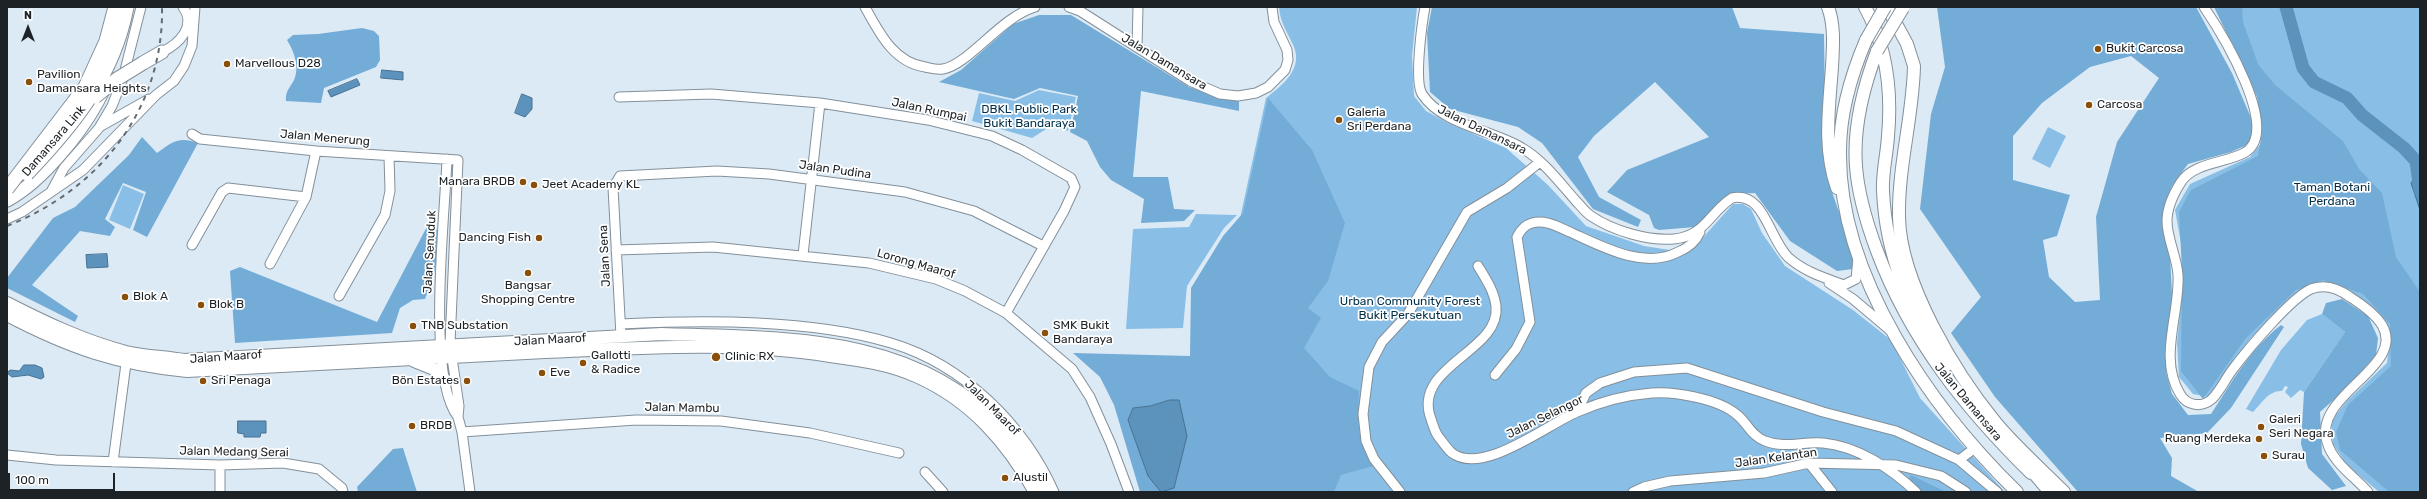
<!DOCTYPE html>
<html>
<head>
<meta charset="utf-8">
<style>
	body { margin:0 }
	#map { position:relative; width:2427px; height:499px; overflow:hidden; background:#dceaf6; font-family:Rubik,sans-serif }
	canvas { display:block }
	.frame { position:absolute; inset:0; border:8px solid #1d2226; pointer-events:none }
	.north { position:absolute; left:8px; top:8px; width:40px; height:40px; -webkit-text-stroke:3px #fff; paint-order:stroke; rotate:0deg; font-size:11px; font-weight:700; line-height:16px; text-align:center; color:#1d2226 }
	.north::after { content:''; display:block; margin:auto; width:14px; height:18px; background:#1d2226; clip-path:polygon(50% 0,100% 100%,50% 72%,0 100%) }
	.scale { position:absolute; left:8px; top:473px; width:107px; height:18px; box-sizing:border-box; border:2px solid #1d2226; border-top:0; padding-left:5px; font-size:12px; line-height:14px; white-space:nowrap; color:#1d2226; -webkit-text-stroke:3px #fff; paint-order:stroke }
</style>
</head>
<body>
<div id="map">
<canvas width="2427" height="499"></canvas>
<div class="frame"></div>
<div class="north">N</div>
<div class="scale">100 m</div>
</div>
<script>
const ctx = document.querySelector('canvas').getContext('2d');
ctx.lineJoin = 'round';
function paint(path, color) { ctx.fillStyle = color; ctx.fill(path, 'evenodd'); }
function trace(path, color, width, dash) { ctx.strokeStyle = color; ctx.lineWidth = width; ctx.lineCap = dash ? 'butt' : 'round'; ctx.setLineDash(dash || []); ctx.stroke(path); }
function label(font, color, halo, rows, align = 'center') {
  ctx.font = font + ' Rubik,sans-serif'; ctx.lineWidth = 3.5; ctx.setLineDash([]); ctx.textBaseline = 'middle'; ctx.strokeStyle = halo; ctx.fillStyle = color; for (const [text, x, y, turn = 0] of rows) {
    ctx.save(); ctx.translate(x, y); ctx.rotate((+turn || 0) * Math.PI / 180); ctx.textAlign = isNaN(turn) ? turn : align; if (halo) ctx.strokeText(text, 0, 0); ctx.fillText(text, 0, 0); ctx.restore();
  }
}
const green = new Path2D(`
	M1279,7h138l-5,49 2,40 12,15 22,12 58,25 42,37 38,41 58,20 26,4 28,-7 35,-39h10l8,5 11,24 23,33 68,44 38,30 29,58 85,94h-824l85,-394c15,-12 37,-28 28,-51 -6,-14 -14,-24 -15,-40z
	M2219,7h201v485h-41l-32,-27 -14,-21 -2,-23 16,-20 40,-38 3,-31 -11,-19 -41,-30 -43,14 -45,42 -41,58 -16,-3 -14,-17 -2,-35 8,-77 -10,-55 15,-26 60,-27 17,-21 -7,-42z
	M1039,90l37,7 -8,34 -17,-5 -19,12 -60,-17 7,-28 36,8z
	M2048,127l18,9 -16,32 -18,-9z
	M123,185l21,9 -14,35 -21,-9z
	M1196,214l41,1 -13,13 -37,58 -4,42 -57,1 7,-100 56,-2z
	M2322,314l23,18 -41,60 -4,-2 -9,8 -6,-6 3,-5 -3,-1 -3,5c-13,-1 -21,13 -29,21l-7,-3 35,-59 26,-30z`);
const forest = new Path2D(`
	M1432,7h300l8,21 84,6 2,141 26,74 1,20 -16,2 -47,-30 -35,-48 -24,1 -36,33 -36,3 -5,-2 -5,-13 -42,-23 20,-22 82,-33 -54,-55 -61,54 -16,21 21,40 42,23 -3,7 -45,-18 -51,-66 -24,-16 -68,-18 -20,-17 -3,-59z
	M1937,7h259l36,66 22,52 -5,19 -18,8 -43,12 -16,22 -10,33 8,36 2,40 -6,77 6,22 16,21 23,-1c21,-32 39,-65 70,-89l3,2 -53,81 -24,25 -47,5 12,20 -1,18 28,16h-121l-83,-95 -44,-64 30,-36 -61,-88 11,-95 14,-47zM2131,56l28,22 -42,64 -21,75 4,83 -25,2 -26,-25 -6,-37 14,-4 13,-41 -57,-15v-44l29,-33 48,-36z
	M2214,7h28l1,15 15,42 17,21 68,56 16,28 23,24 14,64 24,35v200l-32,-1 -48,-41 -4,-18 12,-27 43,-39 -1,-42 -27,-30 -40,-14 -27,10 -50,48 -43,61 -22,-28 1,-101 -3,-58 12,-22 67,-34 4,-24 -5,-35z
	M1039,15h32l118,72 31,10 19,3v11l-98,-20 -8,86h35l6,32 21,1 -11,11 -43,2 3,-24 -33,-19 -11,-13 -13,-26 -17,-9 8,-36 -38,-8 -26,11 -75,-17 22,-12 52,-46z
	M362,28l12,3 5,5 1,24 -4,7 -52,21 -3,15 -35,-2c-1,-10 4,-13 8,-21 6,-12 0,-29 -7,-40l6,-5 25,-1z
	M1268,98l44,52 33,73 -17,58 -20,27 13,10 -17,30 26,29 29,14c-1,26 -3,52 14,75l-32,9 -7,17h-194l-26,-87 -14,-28 -27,-24 117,3 1,-68 32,-52 20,-23zM1170,400l-32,46 -10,-26 5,-12 17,-2z
	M142,137l15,16c15,-11 22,-17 41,-10l-51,94 -14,-7 13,-38 -23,-9 -18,36 10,8 -5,9 -30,-5 -48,54 46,31 -3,6 -68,-34v-10l46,-60 22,-11 54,-52z
	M432,217c13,25 3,57 -7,82l-12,1 -13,8 -8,25 -157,10 -5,-72 10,-4 137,55z
	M2342,299l26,17 10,22 -2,17 -29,33 -27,24 2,42 24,32 -14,4 -24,-22 -7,-24 3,-52 41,-60 -23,-18 4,-11z
	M403,448l14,44h-59l-1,-5 36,-38z
	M1911,475l35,17h-25l-13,-12z`);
const water = new Path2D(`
	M382,70l21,2v8l-22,-2z
	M357,79l3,6 -29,12 -3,-6z
	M522,94l10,4v11l-7,8 -10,-4z
	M2417,177h3v33l-9,-27z
	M107,254l1,13 -21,1 -1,-13z
	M24,365h11l7,3 2,9 -3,2 -13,-4 -16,2 -5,-4 3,-3 9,1z
	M1170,400h9l8,36 -13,52 -13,4 -13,-16 -20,-56 5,-12 17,-2z
	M238,421h28v12h-5l-1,4h-16v-3l-6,-1z`);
const river = new Path2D(`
	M2286,7l17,61 11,14 33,16 15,17 42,33 12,13 4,29`);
const minor = new Path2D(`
	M865,7c14,25 28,55 60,60 5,1 12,3 18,2 25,-4 58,-52 92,-62
	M1069,7l11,4 110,70 30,13 18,2 18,-3 12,-6 17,-17 3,-10 -1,-10 -13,-28 -2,-15
	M1425,7c-3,16 -11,74 -3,87 20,31 71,36 100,54 21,12 38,35 54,53 5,5 9,11 15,15 22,15 57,25 83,23 31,-3 35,-26 58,-41 33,-7 37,42 57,60 16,14 36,20 55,27l12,-6 2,-21
	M2204,7c17,25 79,125 40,146 -19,10 -51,10 -63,29 -7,11 -14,25 -14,39 0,18 10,36 11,54 2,39 -20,83 2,119 7,12 22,14 32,5 8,-8 14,-21 21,-30 15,-20 58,-71 78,-80 15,-6 28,0 39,8 11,7 25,17 32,28 25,42 -70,70 -55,117 6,21 27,34 41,50
	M1137,47l1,-40
	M162,52c17,-8 35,-26 21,-45
	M619,97l92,-3 109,9 108,17 64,16 30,14 49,28 4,9 -11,24 -58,102
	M101,126l48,-27
	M192,134l8,5 116,12 142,9 -8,184 9,62 -1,11 4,15 8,60
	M447,159c-2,56 -21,218 11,258
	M52,190l12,-22 35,-40 13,-22 11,-28 18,-71
	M7,219l15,-7 61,-42 73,-75 18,-14 10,-15 8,-20 3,-39
	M192,245l30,-53 6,-4 78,9
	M616,250l97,-3 156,16 67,16 29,12 41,22 66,56 18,28 21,47 18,48
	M803,255l17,-152
	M270,264l36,-67 10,-46
	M1478,266c8,13 16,25 18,40 5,46 -85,60 -65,113 2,6 4,13 7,17 4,5 9,13 14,17 31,23 96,-29 125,-41 23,-10 49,-17 75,-19 22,-2 66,6 84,21 11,8 15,22 29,27 20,8 38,0 58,2 34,3 69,26 93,49
	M1829,283l24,16 38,32
	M339,296l46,-81 5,-24 -1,-35
	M621,324c83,-4 191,-5 270,19 73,22 133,82 163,149
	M621,336l-8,-148 7,-12 97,-5 52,3 136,18 69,19 69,35
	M1495,375l21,-26 14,-27 -13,-85c3,-6 7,-12 15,-14 13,-4 26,4 38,9 31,14 74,38 108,20 10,-4 18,-11 22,-20
	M1577,412l9,-19 14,-10 34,-11 53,-4 136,44 73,19 63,29 16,-12
	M462,432l174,-12 85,1 89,12 89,20
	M7,455l49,5 164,5 63,-2 36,6 23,19 1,4
	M1959,460l38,32
	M113,462l14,-106
	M1809,463l23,29
	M220,465v27
	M925,472l18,20
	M1400,492l-26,-33 -8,-18 -3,-27 6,-47 13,-25 26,-28 59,-102 40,-24 33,-26
	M1633,492l11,-5 26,-6 94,-8 45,-10 87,2 45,11 25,16`);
const major = new Path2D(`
	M1828,7c7,19 5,40 4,60 -3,42 -9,81 5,121
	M1865,7c22,40 27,85 23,129 -1,18 -6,37 -5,55 3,67 27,119 64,174
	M1887,7l20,37 7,22c-1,50 -16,100 -15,151 1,65 56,156 97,206 20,24 45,46 68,69
	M1866,40c-15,35 -26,72 -26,111 -2,125 91,257 177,341
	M1877,51c-14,37 -24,76 -21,115 2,30 11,58 21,85 33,88 88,157 154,222
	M7,303c39,20 77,38 119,49 19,4 39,5 58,8l478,-26c121,4 256,-1 343,98 16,17 32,38 40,60
	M7,315c63,33 110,49 180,56 119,-6 239,-13 358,-19 95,-4 190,-11 285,4 30,4 60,8 88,21 53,24 89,65 117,115
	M414,361l20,8 12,12
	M2027,465l21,25`);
const highway = new Path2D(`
	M143,63l19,-11
	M7,200c36,-19 80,-74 97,-112`);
const rail = new Path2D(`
	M7,226c92,-36 157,-117 155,-219`);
const majorBridge = new Path2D(`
	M1866,40l19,-33
	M1877,51l26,-43`);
const highwayBridge = new Path2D(`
	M95,97l22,-18 26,-16
	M27,174c47,-49 87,-98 100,-167
	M7,189l78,-102 21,-46 9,-34`);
const markers = [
	[2098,49,4,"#8a4f0a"],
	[227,64,4,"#8a4f0a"],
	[29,82,4,"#8a4f0a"],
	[2089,105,4,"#8a4f0a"],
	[1339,120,4,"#8a4f0a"],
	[523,182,4,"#8a4f0a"],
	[534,185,4,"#8a4f0a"],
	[539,238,4,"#8a4f0a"],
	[528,273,4,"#8a4f0a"],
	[125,297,4,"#8a4f0a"],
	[201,305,4,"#8a4f0a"],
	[413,326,4,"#8a4f0a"],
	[1045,333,4,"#8a4f0a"],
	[716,357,5,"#8a4f0a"],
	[583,363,4,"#8a4f0a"],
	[542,373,4,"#8a4f0a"],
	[203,381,4,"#8a4f0a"],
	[467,381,4,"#8a4f0a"],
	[412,426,4,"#8a4f0a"],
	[2261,427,4,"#8a4f0a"],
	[2259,439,4,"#8a4f0a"],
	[2264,456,4,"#8a4f0a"],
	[1005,478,4,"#8a4f0a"]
];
const poiNames = [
	["Bukit Carcosa",2106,49],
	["Marvellous D28",235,64],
	["Pavilion",37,75],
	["Damansara Heights",37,89],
	["Carcosa",2097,105],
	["Galeria",1347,113],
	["Sri Perdana",1347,127],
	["Manara BRDB",515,182,"right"],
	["Jeet Academy KL",542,185],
	["Dancing Fish",531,238,"right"],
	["Bangsar",528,286,"center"],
	["Shopping Centre",528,300,"center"],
	["Blok A",133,297],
	["Blok B",209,305],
	["TNB Substation",421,326],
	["SMK Bukit",1053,326],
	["Bandaraya",1053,340],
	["Gallotti",591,356],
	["& Radice",591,370],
	["Clinic RX",725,357],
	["Eve",550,373],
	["Sri Penaga",211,381],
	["Bön Estates",459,381,"right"],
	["Galeri",2269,420],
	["Seri Negara",2269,434],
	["BRDB",420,426],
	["Ruang Merdeka",2251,439,"right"],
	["Surau",2272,456],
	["Alustil",1013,478]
];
const streetNames = [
	["Jalan Damansara",1164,62,31],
	["Jalan Rumpai",929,110,12],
	["Jalan Damansara",1482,130,26],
	["Jalan Menerung",325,138,5],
	["Damansara Link",54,141,-49],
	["Jalan Pudina",835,170,8],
	["Jalan Senuduk",430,252,-87],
	["Jalan Sena",605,256,-93],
	["Lorong Maarof",916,264,16],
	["Jalan Maarof",550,340,-3],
	["Jalan Maarof",226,357,-4],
	["Jalan Damansara",1968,402,50],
	["Jalan Mambu",682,408,1],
	["Jalan Maarof",992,408,45],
	["Jalan Selangor",1545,417,-26],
	["Jalan Medang Serai",234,452,1],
	["Jalan Kelantan",1776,458,-8]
];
const parkNames = [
	["DBKL Public Park",1029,110],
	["Bukit Bandaraya",1029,124],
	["Taman Botani",2332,188],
	["Perdana",2332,202],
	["Urban Community Forest",1410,302],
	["Bukit Persekutuan",1410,316]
];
paint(green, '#89bfe7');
paint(forest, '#73acd7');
paint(water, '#5b93bd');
trace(water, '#487190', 1);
trace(river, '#5b93bd', 13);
trace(minor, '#83909a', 11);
trace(major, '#83909a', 14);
trace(highway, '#83909a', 15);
trace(minor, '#fff', 9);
trace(major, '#fff', 12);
trace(highway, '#fff', 13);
trace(rail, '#636b72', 2, [5, 5]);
trace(majorBridge, '#83909a', 14, []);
trace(highwayBridge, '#83909a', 15, []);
trace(majorBridge, '#fff', 12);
trace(highwayBridge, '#fff', 13);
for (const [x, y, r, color] of markers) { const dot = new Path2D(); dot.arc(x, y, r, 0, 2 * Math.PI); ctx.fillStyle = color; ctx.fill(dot); trace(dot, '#fff', 1.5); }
label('12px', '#1d2226', '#fff', poiNames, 'left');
label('12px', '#1d2226', '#fff', streetNames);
label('12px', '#002f4b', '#fff', parkNames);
</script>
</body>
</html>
